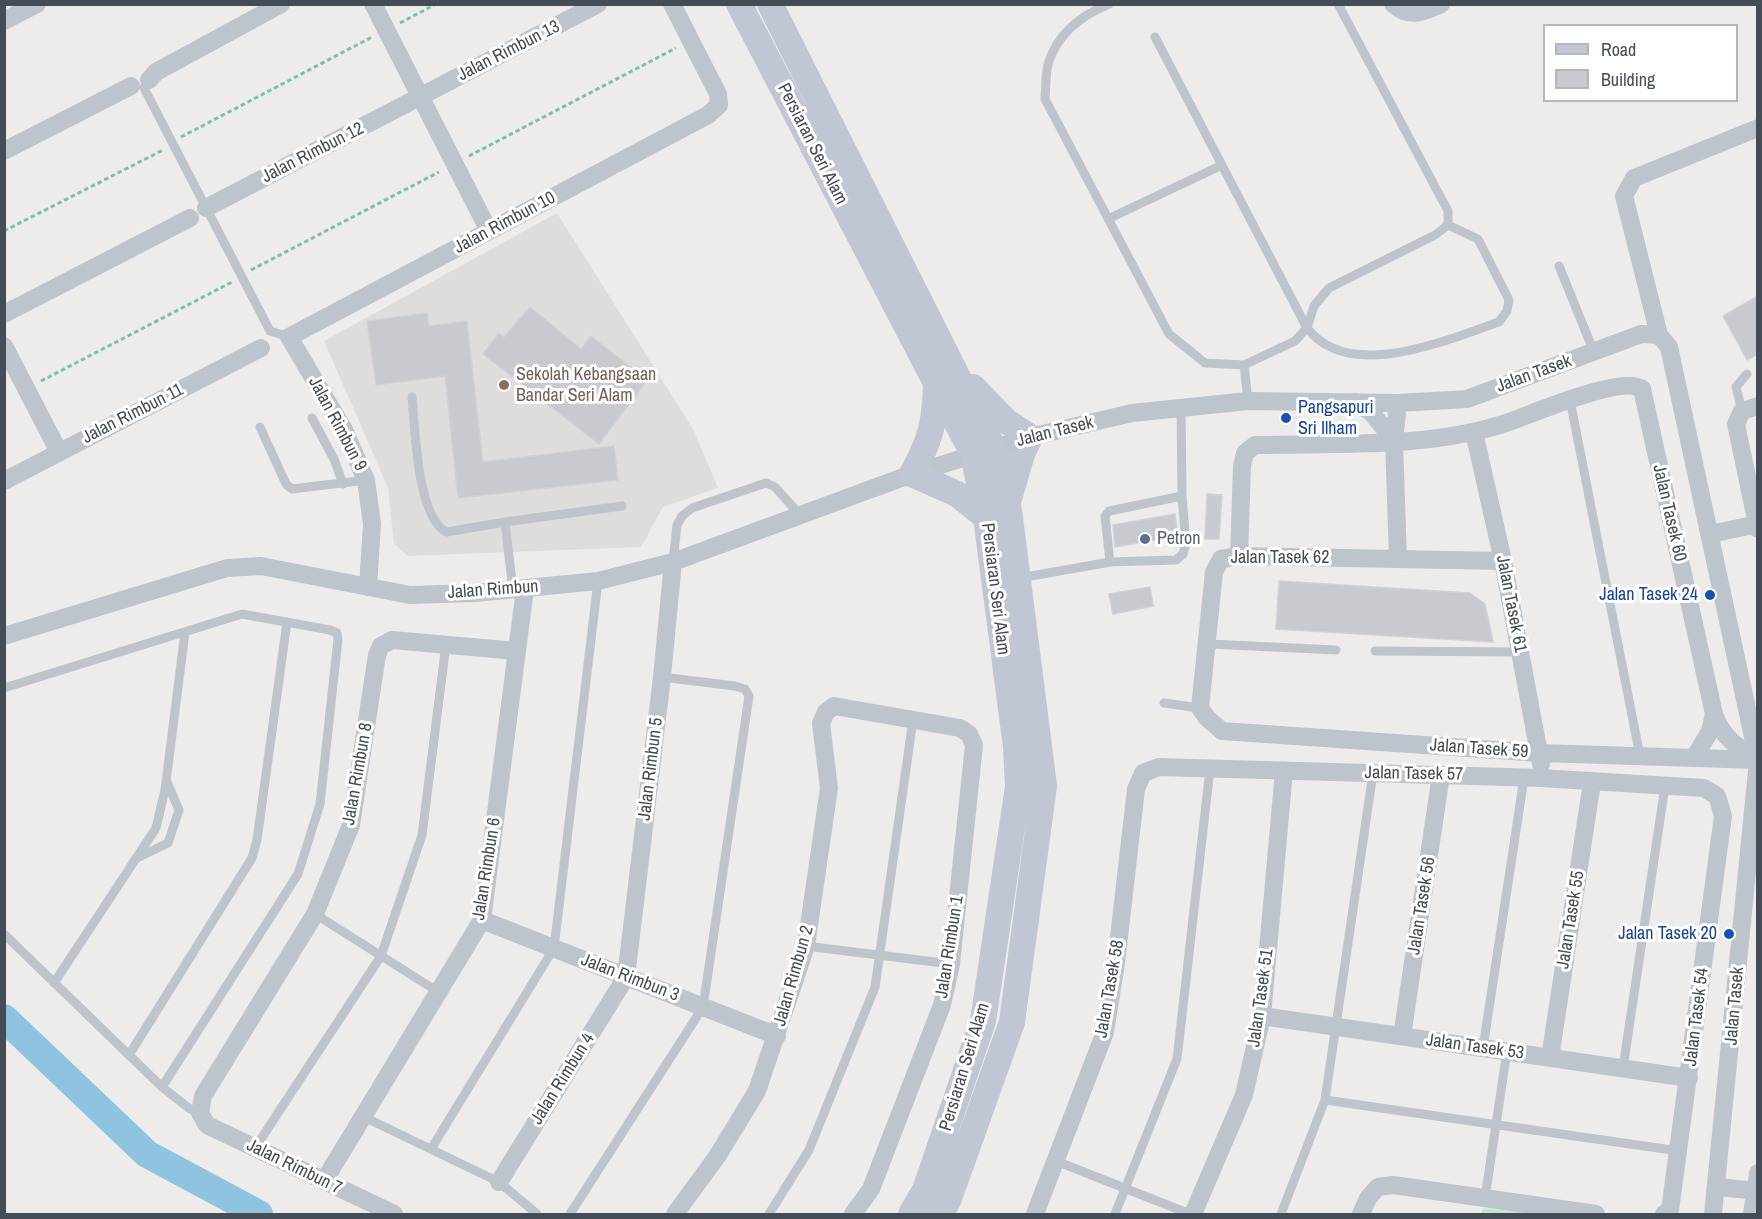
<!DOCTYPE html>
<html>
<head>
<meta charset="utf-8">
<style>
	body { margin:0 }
	#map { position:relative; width:1762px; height:1219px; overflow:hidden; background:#eeeceb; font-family:"Archivo Narrow",sans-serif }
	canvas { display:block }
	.frame { position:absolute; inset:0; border:6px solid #464c56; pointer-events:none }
	.legend { position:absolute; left:1543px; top:24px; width:195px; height:78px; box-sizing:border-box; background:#fff; border:2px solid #b5b7bb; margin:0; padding:8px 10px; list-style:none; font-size:18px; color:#464c56 }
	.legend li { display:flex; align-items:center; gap:12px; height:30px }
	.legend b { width:30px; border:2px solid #b5b7bb }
</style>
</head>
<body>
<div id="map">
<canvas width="1762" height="1219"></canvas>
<div class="frame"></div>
<ul class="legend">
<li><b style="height:8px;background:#c0c6d3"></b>Road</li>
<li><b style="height:16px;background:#c9cad0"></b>Building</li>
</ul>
</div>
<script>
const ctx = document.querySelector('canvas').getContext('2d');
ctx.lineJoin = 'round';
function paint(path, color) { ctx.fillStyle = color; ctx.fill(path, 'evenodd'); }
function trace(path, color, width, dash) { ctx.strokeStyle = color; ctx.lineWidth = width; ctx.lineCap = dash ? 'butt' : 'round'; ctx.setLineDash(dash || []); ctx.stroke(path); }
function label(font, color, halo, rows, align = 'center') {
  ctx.font = font + ' "Archivo Narrow",sans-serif'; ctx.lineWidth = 6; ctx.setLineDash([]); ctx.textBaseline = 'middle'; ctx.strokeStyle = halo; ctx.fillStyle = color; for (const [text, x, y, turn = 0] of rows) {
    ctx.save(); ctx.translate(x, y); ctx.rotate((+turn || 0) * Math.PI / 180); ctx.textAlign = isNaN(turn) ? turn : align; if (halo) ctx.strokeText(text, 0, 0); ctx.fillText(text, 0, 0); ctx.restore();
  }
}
const education = new Path2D(`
	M557,213l136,216 25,59 -55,19 -22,40 -233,9 -14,-12 -6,-56 -64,-147z`);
const green = new Path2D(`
	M1483,1208l66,6h-68z`);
const river = new Path2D(`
	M4,1018l143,136 112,60`);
const building = new Path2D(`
	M1758,296v58l-11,6 -24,-44z
	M530,307l51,42 10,-13 56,44 -48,64 -116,-90 16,-21 5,4z
	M427,313l2,13 38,-5 16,141 131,-16 4,34 -160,18 -13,-122 -69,9 -9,-64z
	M1207,494l15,1 -3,44h-14z
	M1175,514l3,22 -63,11 -2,-22z
	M1279,581l191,12 15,11 8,38 -217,-13z
	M1150,587l3,19 -40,8 -4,-20z`);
const path = new Path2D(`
	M400,23l36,-19
	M181,137l191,-100
	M469,156l207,-108
	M4,231l159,-81
	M251,270l188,-98
	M41,381l191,-99`);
const lane = new Path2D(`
	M1109,4c-27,11 -50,28 -60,57 -4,11 -3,26 -4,38l124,235 36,29 39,2
	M1155,37l152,291c42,55 139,12 192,-6l8,-11 2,-11 -31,-61 -30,-14
	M149,80l-5,8 126,243 19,6
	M1108,219l112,-53
	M1559,266l35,86
	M412,397c3,30 5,122 35,135l58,-10
	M1570,400l70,356
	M1248,401l-4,-36 51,-24 12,-13 7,-22 15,-18 106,-53 13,-10v-14l-110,-207
	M1742,411l-6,-24 11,-13
	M312,418l22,41 9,25
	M260,427l26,57 6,5 74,-9
	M673,562l4,-37 5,-9 10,-8 74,-25 9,4 25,28
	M1110,562l-5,-46 4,-5 73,-15
	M1020,578l90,-16 66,-2 7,-6 3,-10 -4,-48 -1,-88
	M513,590l-8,-68 117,-16
	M1209,644l127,6
	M1375,651l146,1
	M4,688l238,-74 88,16 7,3 1,6 -18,165 -22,70 -136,213 -158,-153
	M1164,703l36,5
	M137,858l31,-15 11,-33 -12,-28
	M315,914l125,79
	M806,946l145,18
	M54,983l102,-155 9,-38 20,-158
	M1483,1048l41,-270
	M129,1055l123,-197 5,-18 30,-218
	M1623,1068l42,-282
	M162,1087l28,22 10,4
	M1325,1100l354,51
	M364,1117l135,65 38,32
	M255,1148l126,-192 41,-121 24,-191
	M431,1149l123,-201 44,-367
	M1056,1161l134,53
	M1485,1198l22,-147
	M570,1214l133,-207 46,-311 -4,-7 -10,-3 -73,-9
	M769,1214l40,-64 66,-163 38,-267
	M1115,1214l62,-155 33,-290
	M1281,1214l44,-114 48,-327`);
const street = new Path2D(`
	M373,4l116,227
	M1393,4c17,15 30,8 48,0
	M4,21l33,-17
	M149,80l7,-8 125,-68
	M4,151l127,-65
	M206,208l392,-204
	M4,314l186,-96
	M1659,335l-35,-139 10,-18 124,-50
	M4,346l55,106
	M1355,402l16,10 23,29
	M1398,403l-4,38 4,118
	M1758,406l-16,5 -6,13 22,105
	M1474,432l29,129 38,203
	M4,481l257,-133
	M1710,534l48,-10
	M1239,556l3,-90 3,-13 10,-8c84,-2 177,4 257,-24 24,-9 111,-46 130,-32l72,325c8,23 22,32 42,45
	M1503,561l-264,-5 -18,3 -7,13 -14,136 7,10 15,13 318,22 218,7
	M368,587l4,-63 -6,-44 -23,-52 -54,-91 419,-222 11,-10 -1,-11 -46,-90
	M4,636l223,-68 34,-2 149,29 65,-2 123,-12 75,-19 239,-88 118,-37 102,-24 116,-12 150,2 69,-4 174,-65 18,1 10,12 89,413
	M1694,758l16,-27 4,-17
	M482,920l295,116
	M1262,1016l427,62
	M1402,1036l39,-261
	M1550,1058l42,-276
	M324,1181l158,-261 43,-331
	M499,1182l127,-205 36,-300 11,-115
	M1718,1187l40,4
	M394,1214l-187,-89 -7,-12 3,-17 112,-182 36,-89 26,-170 4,-9 11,-6 125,11
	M675,1214l43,-59 39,-64 49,-145 23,-158 -8,-65 5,-11 8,-6 126,22 9,6 5,11 -23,219 -9,41 -71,184 -18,25
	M1035,1214l70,-182 11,-69 20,-174 7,-16 16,-6 382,11 163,10 13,8 6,20 -53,394 -6,4
	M1193,1214l51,-119 18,-79 22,-245
	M1361,1214l7,-16 10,-11 15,-2 203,29
	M1713,1214l45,-453
	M1752,1214l6,-41`);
const secondary = new Path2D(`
	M739,4l234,450 13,63 30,230 2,40 -35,234 -58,169 -14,24
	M770,4l224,445 15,61 35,276 -32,236 -64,179 -8,13
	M936,383c-1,40 -5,56 -24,91l45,20 29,23
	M973,387l33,34 24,16 -8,17 -14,48`);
const markers = [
	[504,385,6,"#8d6e63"],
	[1286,418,6,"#1a4fb4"],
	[1145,539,6,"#5c6f8a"],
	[1710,595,6,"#1a4fb4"],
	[1729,934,6,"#1a4fb4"]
];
const streetNames = [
	["Jalan Rimbun 13",509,51,-27],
	["Persiaran Seri Alam",812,144,63],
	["Jalan Rimbun 12",313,153,-27],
	["Jalan Rimbun 10",505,223,-28],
	["Jalan Tasek",1534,374,-20],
	["Jalan Rimbun 11",133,414,-27],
	["Jalan Rimbun 9",337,424,62],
	["Jalan Tasek",1055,432,-14],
	["Jalan Tasek 60",1669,513,77],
	["Jalan Tasek 62",1280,558],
	["Persiaran Seri Alam",995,589,83],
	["Jalan Rimbun",493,590,-4],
	["Jalan Tasek 61",1511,604,79],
	["Jalan Tasek 59",1479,749,4],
	["Jalan Rimbun 5",651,769,-83],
	["Jalan Rimbun 8",358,774,-80],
	["Jalan Tasek 57",1414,774,1],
	["Jalan Rimbun 6",487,869,-81],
	["Jalan Tasek 56",1422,906,-81],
	["Jalan Tasek 55",1571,920,-81],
	["Jalan Rimbun 1",950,947,-81],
	["Jalan Rimbun 2",794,976,-74],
	["Jalan Rimbun 3",630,978,21],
	["Jalan Tasek 58",1110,989,-80],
	["Jalan Tasek 51",1261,998,-82],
	["Jalan Tasek",1735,1006,-85],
	["Jalan Tasek 54",1697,1017,-83],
	["Jalan Tasek 53",1475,1047,8],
	["Persiaran Seri Alam",965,1067,-73],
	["Jalan Rimbun 4",563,1079,-58],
	["Jalan Rimbun 7",294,1167,26]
];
const educationNames = [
	["Sekolah Kebangsaan",516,375],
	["Bandar Seri Alam",516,396]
];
const transitNames = [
	["Pangsapuri",1298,408,"left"],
	["Sri Ilham",1298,429,"left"],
	["Jalan Tasek 24",1698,595],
	["Jalan Tasek 20",1717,934]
];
const serviceNames = [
	["Petron",1157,539]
];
paint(education, '#dfdddc');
paint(green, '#bde8d4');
trace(river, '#8fc4e1', 28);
paint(building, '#c9cad0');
trace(building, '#d0d1d6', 1.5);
trace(path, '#79c2a8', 3, [4.5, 3]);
trace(lane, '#bec4cc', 9);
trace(street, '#bec4cc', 18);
trace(secondary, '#c0c6d3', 26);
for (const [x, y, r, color] of markers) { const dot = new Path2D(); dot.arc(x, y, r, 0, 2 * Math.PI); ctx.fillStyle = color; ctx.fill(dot); trace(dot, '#fff', 2); }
label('18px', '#464c56', '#fff', streetNames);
label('18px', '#785e54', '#fff', educationNames, 'left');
label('18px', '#164399', '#fff', transitNames, 'right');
label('18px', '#4e5e75', '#fff', serviceNames, 'left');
</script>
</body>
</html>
